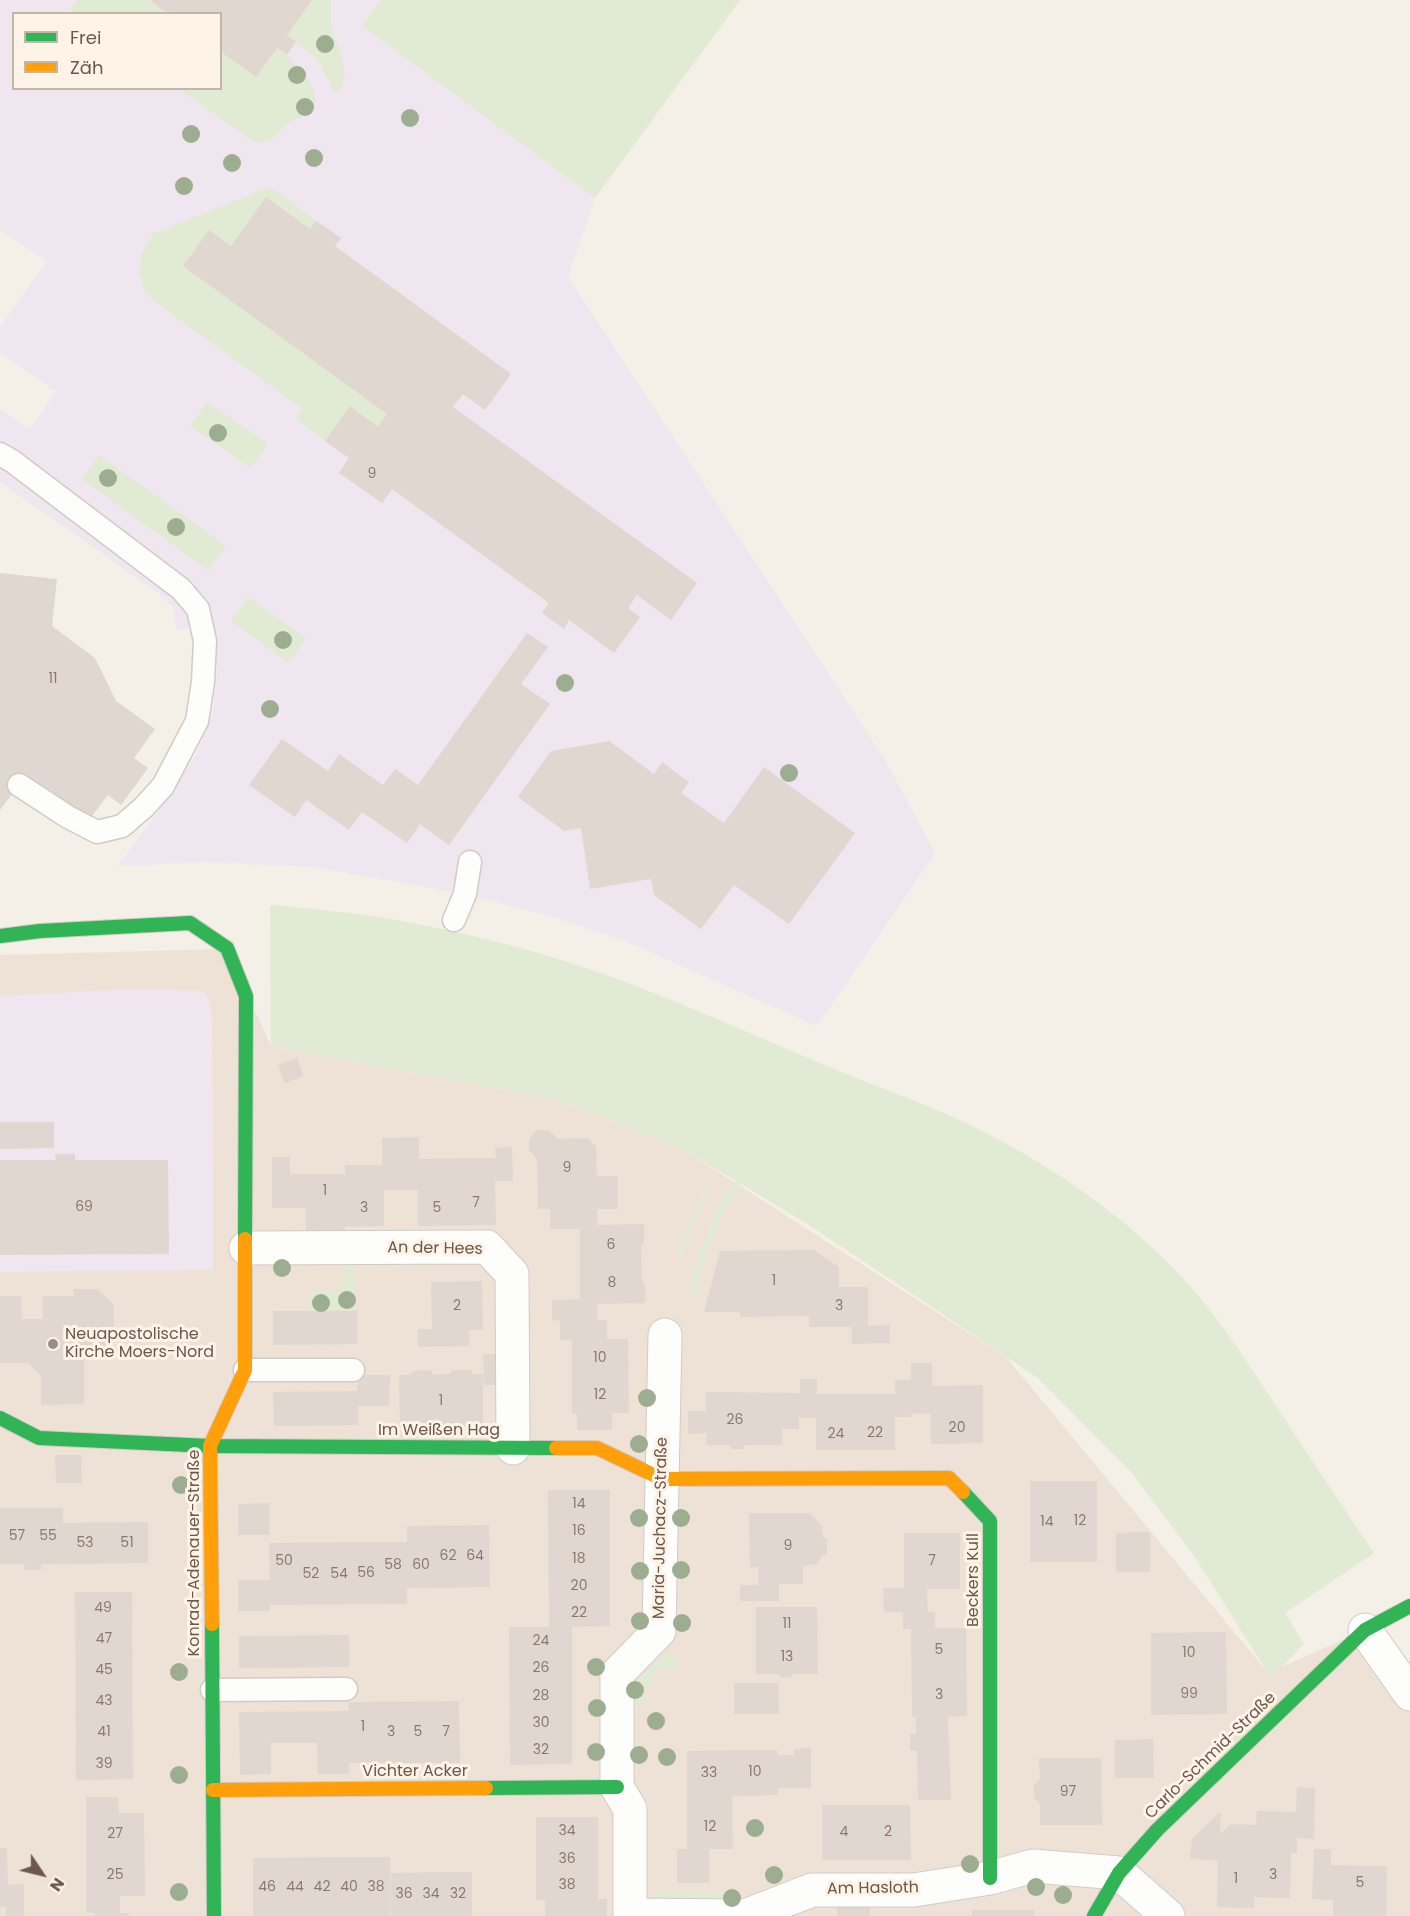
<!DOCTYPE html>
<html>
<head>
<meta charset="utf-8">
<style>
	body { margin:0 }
	#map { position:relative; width:1410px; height:1916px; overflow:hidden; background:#f4efe7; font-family:Poppins,sans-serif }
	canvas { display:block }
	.legend { position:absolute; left:12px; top:12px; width:210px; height:78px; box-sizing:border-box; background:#fdf4e7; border:2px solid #c4b5a9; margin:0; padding:8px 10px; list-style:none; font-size:18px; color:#6e574b }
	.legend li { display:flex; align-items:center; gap:12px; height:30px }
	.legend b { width:30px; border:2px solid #c4b5a9 }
	.north { position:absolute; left:12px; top:1844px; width:60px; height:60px; -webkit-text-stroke:4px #fdf4e7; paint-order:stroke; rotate:125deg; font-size:16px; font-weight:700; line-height:24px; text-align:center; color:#6e574b }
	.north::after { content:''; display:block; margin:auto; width:21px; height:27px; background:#6e574b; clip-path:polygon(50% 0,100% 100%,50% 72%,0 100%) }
</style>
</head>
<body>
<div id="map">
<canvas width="1410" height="1916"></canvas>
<ul class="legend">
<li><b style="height:8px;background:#30b455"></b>Frei</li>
<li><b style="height:8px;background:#ff9f0a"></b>Zäh</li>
</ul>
<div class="north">N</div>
</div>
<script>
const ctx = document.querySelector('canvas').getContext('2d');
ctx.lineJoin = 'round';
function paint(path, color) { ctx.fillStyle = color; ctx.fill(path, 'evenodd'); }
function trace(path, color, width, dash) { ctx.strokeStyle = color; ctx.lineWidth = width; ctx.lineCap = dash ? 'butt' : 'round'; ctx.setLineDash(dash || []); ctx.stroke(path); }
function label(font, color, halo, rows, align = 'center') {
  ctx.font = font + ' Poppins,sans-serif'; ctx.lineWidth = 6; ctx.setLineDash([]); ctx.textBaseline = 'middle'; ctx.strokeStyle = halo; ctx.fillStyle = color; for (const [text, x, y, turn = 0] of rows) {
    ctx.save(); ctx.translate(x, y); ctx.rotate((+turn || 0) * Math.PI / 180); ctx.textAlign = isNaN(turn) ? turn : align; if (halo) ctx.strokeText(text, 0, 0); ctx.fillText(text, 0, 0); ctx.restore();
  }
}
const residential = new Path2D(`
	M227,949l44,97 290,54 123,50 322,207 262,316 97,-43 45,76v210h-1410v-961z`);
const education = new Path2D(`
	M0,0h381l-19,26 233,172 -27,79 317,483 50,93 -118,173 -192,-85 -75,-25 -85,-22 -152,-27 -109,-5 -86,4 47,-64 33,-50 15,-42 4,-40 -2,-19 -13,-25 -25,4 -4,-23 -16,-15 -157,-110v-73l30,20 26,-37 -56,-40v-25l47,-66 -47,-31zM14,14h206v74h-206z
	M131,989l72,2 6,10 3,19 1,250 -213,2v-276z`);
const green = new Path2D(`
	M77,0h73l18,13 -93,1 -5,-4z
	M312,0h19c0,10 -1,20 1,30 4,15 24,53 3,63l-17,-33 -31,-25z
	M381,0h359l-145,198 -233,-172z
	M277,48c13,9 49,42 35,60 -6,8 -20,11 -27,18 -10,10 -15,19 -31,16l-75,-53 41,-1 1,-37z
	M267,188l8,2 41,31 -6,8 -44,-32 -35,49 -22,-16 -26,36 204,148 -9,13 -28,-20 -25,34 -29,-22 7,-10 -152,-110 -8,-13 -4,-13 3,-21 11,-18z
	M207,402l61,42 -17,24 -61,-42z
	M99,455l127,91 -18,24 -126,-91z
	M248,597l58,41 -17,25 -58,-42z
	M279,905c35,5 71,7 106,13 69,12 140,29 207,52 84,29 165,67 247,101 31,13 62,24 93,37 85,35 179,95 243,162 42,43 74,95 107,145 30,46 61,92 92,138l-89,60 19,31 -33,34 -78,-124 -62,-82 -93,-94 -229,-153 -68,-41c-23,36 -38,75 -47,116l-4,-7v-5l18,-58 11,-25 17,-24 -52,-31 -123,-50 -290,-54 -1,-140z
	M706,1185l5,1 -12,22 -17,48 -5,-1 14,-37z
	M344,1259l12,2v49l-46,1 -1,-21 33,2z
	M664,1655h11v16h-5v-4h-9l-10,10 2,3 -7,8 -1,15 -14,1 -1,-16z
	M652,1892h58v1h31v7h-84z`);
const building = new Path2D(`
	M150,0h162l-25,35 9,7 -9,13 -10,-7 -21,29 -36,-26v-37h-52z
	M266,197l44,32 6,-8 6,4 19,13 -6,8 176,128 -26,36 -22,-16 -10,13 244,176 -26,37 -34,-25 -9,13 12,9 -26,36 -45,-33 -5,9 -22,-16 7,-10 -157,-114 -10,14 -43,-30 10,-15 -24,-17 25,-35 28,21 9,-13 -204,-148 26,-36 22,16z
	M0,573l57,6 -5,47 43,32 21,43 39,28 -21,29 14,10 -27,37 -13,-10 -19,25 -43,-32 -27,-3 -19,25z
	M527,633l21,14 -27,37 29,20 -101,141 -29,-21 -13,19 -45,-31 -13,18 -43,-30 -11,17 -46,-32 33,-46 46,32 11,-17 44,31 12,-16 23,16z
	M609,741l45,33 8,-12 13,10 14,10 -8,11 43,30 40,-56 91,66 -66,91 -55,-39 -33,44 -47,-34 -3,-16 -61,10 -9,-61 -17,3 -46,-34 33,-46z
	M297,1058l6,18 -18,7 -7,-18z
	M0,1122h54v26l-54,1z
	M537,1130h12l9,9 30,-1 8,9 1,29h21v33h-21v16l47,-1v20l-3,2 1,36 3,3v18l-48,1v16h10v19h21l1,74h-17v17h-35v-16h-5v-74h-12v-20l-8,1v-21l28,-1v-70h-30v-20h-12l-1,-50 -8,-9v-11z
	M419,1137v22l77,-1 -1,-10 17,-1 1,34h-18l1,44 -78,1v-36h-34v36l-39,1v8h-39v-27h-34v-51h18v17h55v-9h37v-27z
	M55,1154h20v6h93l1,94 -169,1v-95h56z
	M814,1250l25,17v20h29v39l22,-1v18l-38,1v-17h-43v-11l-69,1v-5h-36l16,-61z
	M482,1281l1,49h-14v16l-51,1v-18h14l-1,-47z
	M73,1289h25l16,16v24h-7v30h-23v45l-43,1v-29l-13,-13h-28v-67h21l1,23h21v-23h31z
	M273,1311h84v33l-84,1z
	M483,1354h16v31h-15z
	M911,1363h21v23l51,-1v58l-52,1v-31l-20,1v3h-16v33h-79v-32h-17v11h-17v16h-37l-1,4h-13v-4h-25l1,-12 -19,1v-23h18v-19l94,1v-14h17v15h78v-14h16z
	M432,1370v5l17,-1 4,-4h19v4h11v53l-83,1 -1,-53h10l5,-4z
	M358,1375h32l-1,31h-31v19l-84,1 -1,-34 84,-1z
	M55,1455h26l1,28h-26z
	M1030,1481h67v81h-67z
	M548,1490h62v136l-38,1v137l-62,1 -1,-138h40z
	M269,1503v32h-31v-31z
	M0,1508h63v15l85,-1v41l-107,1v6h-16l-1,-6h-24z
	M749,1513h61l12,13 1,12h4v17h-5l-5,9 -14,2v18h-24v17h-39v-16h18v-18h-8z
	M489,1525l1,62 -83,1v16l-137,1v6h-32v-31h32l-1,-37 138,-1v-16z
	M1150,1532v40h-34v-39z
	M904,1533h56v56h-33l1,23h7v16h31l1,88 -19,1 3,83h-33l-1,-49 -7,-1v-16h6v-17h-4l-1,-88h-8v-17h-19l-1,-24h21z
	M75,1592h57l1,187 -57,1z
	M756,1607h61l1,67h-25l-3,3h-9l-3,-3h-22z
	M1226,1632l1,82 -76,1v-82z
	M349,1635v32l-110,1v-32z
	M734,1683h44l1,31h-45z
	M459,1701l1,62h-111v11h-31l-1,-31h-46v31l-31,1 -1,-63 110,-1 -1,-9z
	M1153,1739l1,39h-39v-38z
	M811,1748v40h-33v7l-46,1 1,53h-24v34h-32v-34h10v-98l90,-1 1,5h16v-6z
	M1039,1758h62l1,67h-62v-21l-6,-6v-13l6,-6z
	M1297,1787l18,1 -1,51 -17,-1v15h-6l-1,45 -36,-1v11l-37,-1 1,-47 -28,-1 2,-20 27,-26 2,1 -1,20 11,-10 25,1 1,-14 39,1z
	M86,1797h32l1,16h25l1,83h-25v17h9v3h-34v-3l-9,-1z
	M822,1805h88l1,55h-89z
	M536,1817h62v82h9v17h-62v-16h-9z
	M0,1848h7l1,37 16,-1v32h-18v-9h-6z
	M1314,1849h17v16l56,1 -1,50h-53v-16l-21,-1z
	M336,1857h54v59h-137v-58z
	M444,1872h28v44h-81v-43z
	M870,1902v14h-33v-13z
	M972,1910h62v6h-62z`);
const lane = new Path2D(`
	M0,454l12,7 169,128 17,20 7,32 -2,41 -6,39 -34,65 -19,21 -22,19 -25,6 -29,-15 -49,-32
	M454,920l11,-26 5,-32
	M245,1370h108
	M212,1690l134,-1`);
const street = new Path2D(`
	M246,1248l241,-1 25,27 1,174
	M1365,1630l45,64
	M630,1915l115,1 67,-26h102l76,-12 43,-12 86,7 49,43
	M630,1916v-107l-13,-22v-113l42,-43 6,-296`);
const fast = new Path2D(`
	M0,936l40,-5 150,-8 37,25 19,48 -1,243
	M0,1418l39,20 171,8 346,2
	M963,1492l27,29v357
	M212,1624l2,292
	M486,1788l131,-1
	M1094,1916l25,-43 38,-43 208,-200 45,-24`);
const slow = new Path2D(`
	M556,1448h41l65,31 287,-1 14,14
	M212,1624l-2,-178 35,-76v-131
	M213,1790l273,-2`);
const trees = [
	[325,44],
	[297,75],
	[305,107],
	[410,118],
	[191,134],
	[314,158],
	[232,163],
	[184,186],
	[218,433],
	[108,478],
	[176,527],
	[283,640],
	[565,683],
	[270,709],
	[789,773],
	[282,1268],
	[347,1300],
	[321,1303],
	[647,1398],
	[639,1444],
	[181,1485],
	[639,1518],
	[681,1518],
	[681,1570],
	[640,1571],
	[640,1621],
	[682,1623],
	[596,1667],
	[179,1672],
	[635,1690],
	[597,1708],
	[656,1721],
	[596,1752],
	[639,1755],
	[667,1757],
	[179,1775],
	[755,1828],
	[970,1864],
	[774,1875],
	[1036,1887],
	[179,1892],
	[1063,1895],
	[732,1898]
];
const markers = [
	[53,1344,6,"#9d8c82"]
];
const numberNames = [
	["9",372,474],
	["11",53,679],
	["9",567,1168],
	["1",325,1191],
	["7",476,1203],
	["69",84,1207],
	["3",364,1208],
	["5",437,1208],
	["6",611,1245],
	["1",774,1281],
	["8",612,1283],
	["2",457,1306],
	["3",839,1306],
	["10",600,1358],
	["12",600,1395],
	["1",441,1401],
	["26",735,1420],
	["20",957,1428],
	["22",875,1433],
	["24",836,1434],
	["14",579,1504],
	["12",1080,1521],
	["14",1047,1522],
	["16",579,1531],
	["57",17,1536],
	["55",48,1536],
	["53",85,1543],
	["51",127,1543],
	["9",788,1546],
	["62",448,1556],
	["64",475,1556],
	["18",579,1559],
	["50",284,1561],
	["7",932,1561],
	["58",393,1565],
	["60",421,1565],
	["56",366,1573],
	["52",311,1574],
	["54",339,1574],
	["20",579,1586],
	["49",103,1608],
	["22",579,1613],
	["11",787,1624],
	["47",104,1639],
	["24",541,1641],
	["5",939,1650],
	["10",1189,1653],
	["13",787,1657],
	["26",541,1668],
	["45",104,1670],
	["99",1189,1694],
	["3",939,1695],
	["28",541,1696],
	["43",104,1701],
	["30",541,1723],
	["1",363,1727],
	["41",104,1732],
	["3",391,1732],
	["5",418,1732],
	["7",446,1732],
	["32",541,1750],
	["39",104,1764],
	["10",755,1772],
	["33",709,1773],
	["97",1068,1792],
	["12",710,1827],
	["34",567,1831],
	["4",844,1832],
	["2",888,1832],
	["27",115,1834],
	["36",567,1859],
	["25",115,1875],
	["3",1273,1875],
	["1",1236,1879],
	["5",1360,1883],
	["38",567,1885],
	["46",267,1887],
	["44",295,1887],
	["42",322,1887],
	["40",349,1887],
	["38",376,1887],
	["36",404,1894],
	["34",431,1894],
	["32",458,1894]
];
const streetNames = [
	["An der Hees",435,1249,1],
	["Im Weißen Hag",439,1431],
	["Maria-Juchacz-Straße",661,1528,-89],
	["Konrad-Adenauer-Straße",195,1553,-90],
	["Beckers Kull",974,1580,-90],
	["Carlo-Schmid-Straße",1211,1756,-44],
	["Vichter Acker",415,1772],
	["Am Hasloth",873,1889,-1]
];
const poiNames = [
	["Neuapostolische",65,1335],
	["Kirche Moers-Nord",65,1353]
];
paint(residential, '#ede2d5');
paint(education, '#f0e6ef');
paint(green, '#e1ead3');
paint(building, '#e0d7d0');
trace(lane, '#d2cbc5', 25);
trace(street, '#d2cbc5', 35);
trace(fast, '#d3ccc4', 16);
trace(slow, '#d3ccc4', 16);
trace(lane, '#fdfdfb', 22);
trace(street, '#fdfdfb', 33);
trace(fast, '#30b455', 14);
trace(slow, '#ff9f0a', 14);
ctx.fillStyle = '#9dae90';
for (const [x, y] of trees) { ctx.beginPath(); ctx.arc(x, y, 9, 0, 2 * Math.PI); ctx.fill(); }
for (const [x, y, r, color] of markers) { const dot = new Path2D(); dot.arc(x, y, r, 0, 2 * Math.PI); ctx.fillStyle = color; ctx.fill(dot); trace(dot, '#fdf4e7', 2); }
label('14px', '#8c796e', null, numberNames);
label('16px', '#6e574b', '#fdf4e7', streetNames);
label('16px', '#6e574b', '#fdf4e7', poiNames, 'left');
</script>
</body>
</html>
